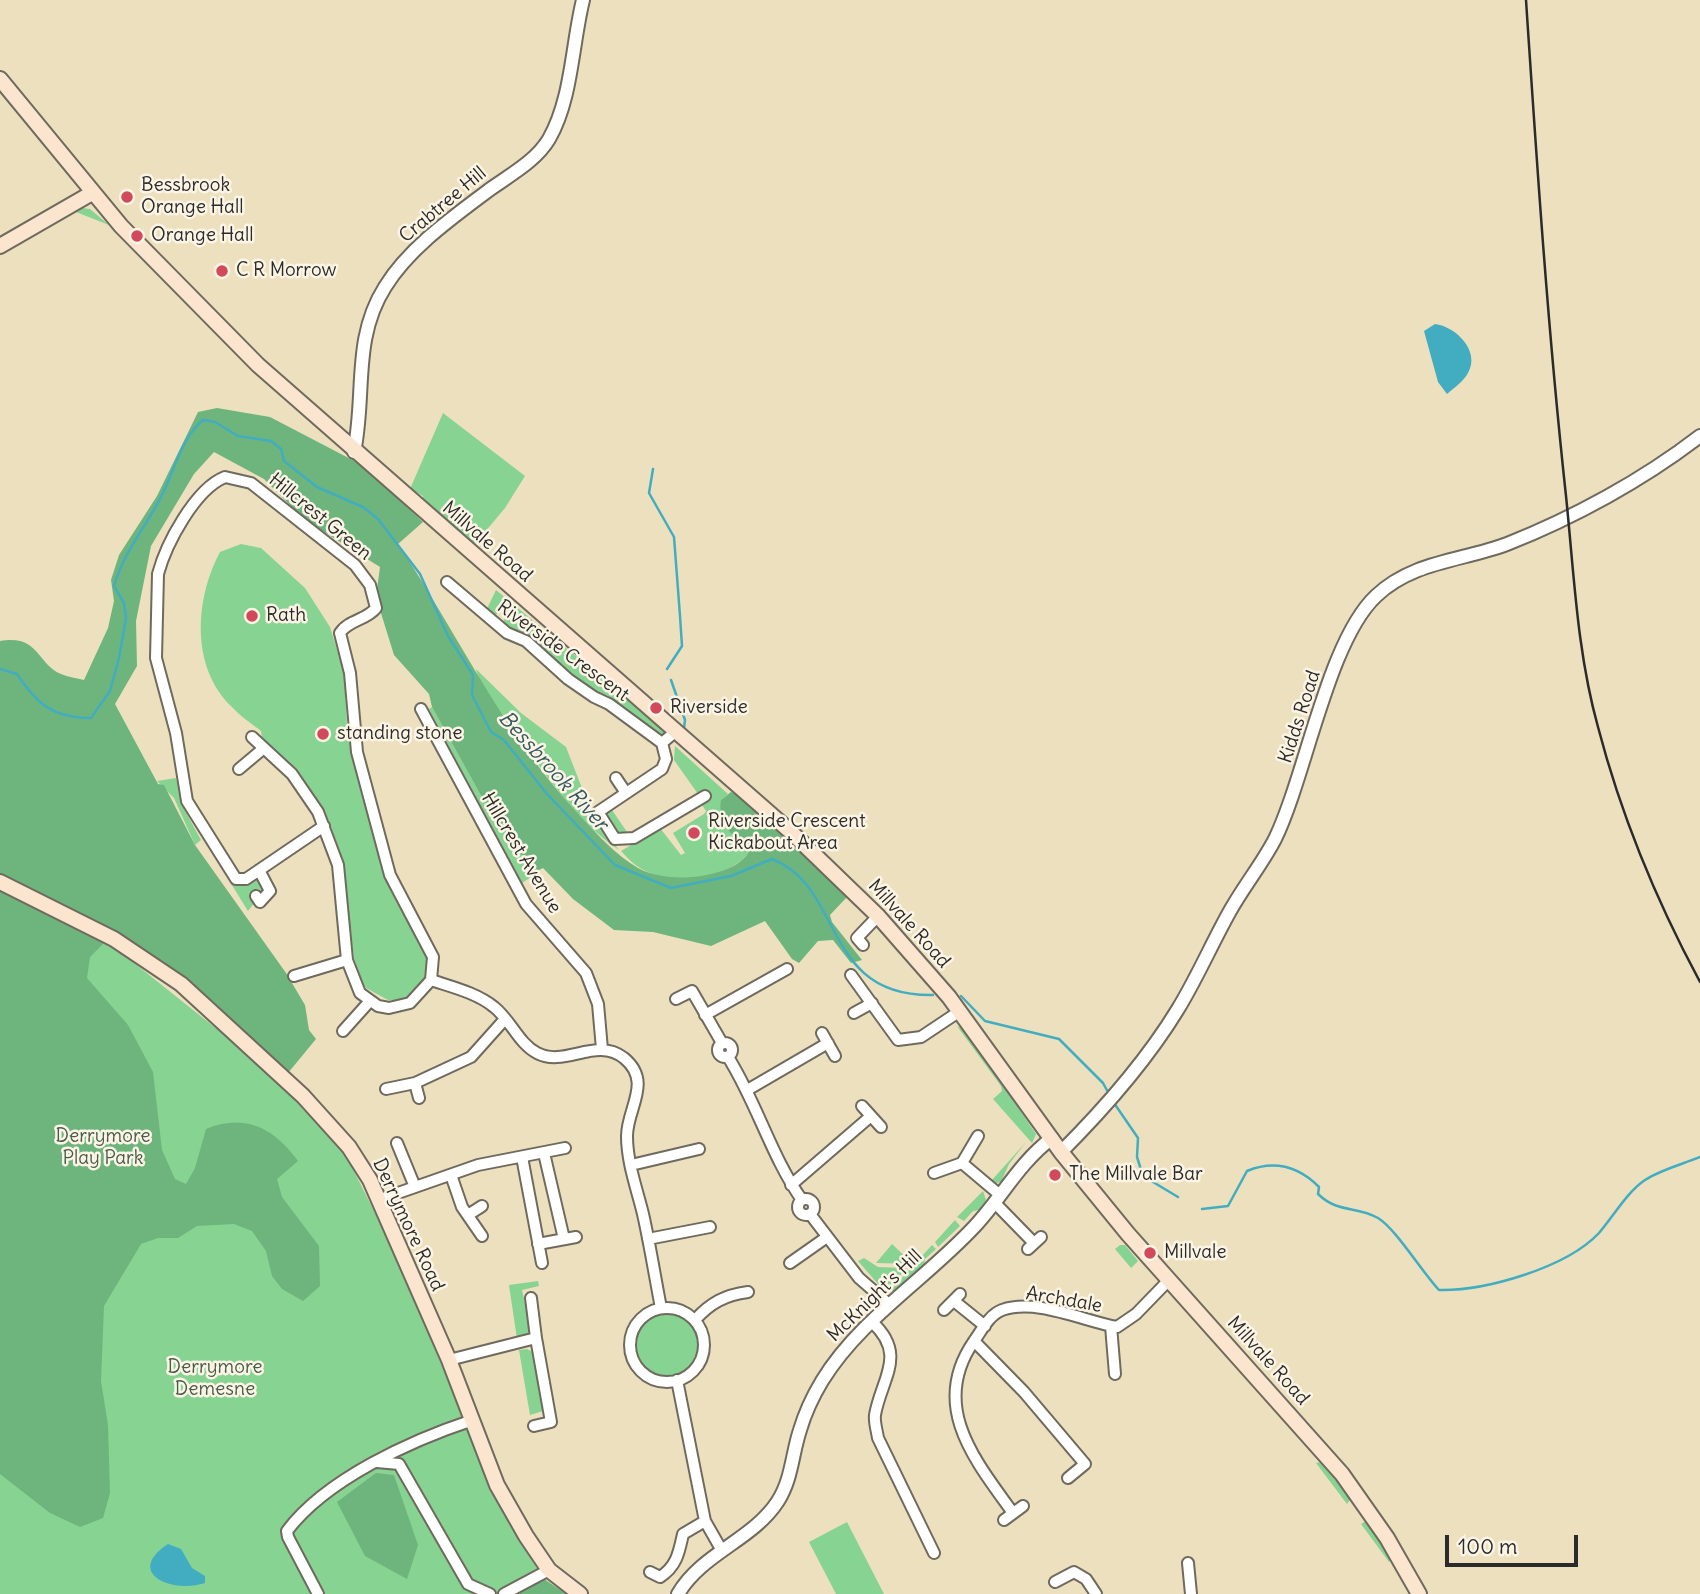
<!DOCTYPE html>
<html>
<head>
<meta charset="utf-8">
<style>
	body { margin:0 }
	#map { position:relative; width:1700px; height:1594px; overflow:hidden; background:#ede0be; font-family:Delius,sans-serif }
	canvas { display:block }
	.scale { position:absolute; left:1445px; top:1535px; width:133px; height:32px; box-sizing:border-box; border:4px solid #2b2b2b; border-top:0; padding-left:9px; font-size:21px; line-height:24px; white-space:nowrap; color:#2b2b2b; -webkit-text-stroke:5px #fcf5e5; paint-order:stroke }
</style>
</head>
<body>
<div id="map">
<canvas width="1700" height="1594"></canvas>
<div class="scale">100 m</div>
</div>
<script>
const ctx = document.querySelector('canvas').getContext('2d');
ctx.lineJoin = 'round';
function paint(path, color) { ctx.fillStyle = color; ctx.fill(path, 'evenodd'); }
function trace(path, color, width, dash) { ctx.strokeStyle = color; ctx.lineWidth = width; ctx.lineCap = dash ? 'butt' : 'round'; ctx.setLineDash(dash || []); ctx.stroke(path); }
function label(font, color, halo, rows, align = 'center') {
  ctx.font = font + ' Delius,sans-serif'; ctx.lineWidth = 5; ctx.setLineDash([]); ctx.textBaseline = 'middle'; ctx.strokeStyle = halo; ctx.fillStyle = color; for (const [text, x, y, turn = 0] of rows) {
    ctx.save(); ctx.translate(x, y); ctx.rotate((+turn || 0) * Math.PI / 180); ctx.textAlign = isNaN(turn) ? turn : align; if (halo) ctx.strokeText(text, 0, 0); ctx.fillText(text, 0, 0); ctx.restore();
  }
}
const green = new Path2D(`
	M82,208l8,1 19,16 -33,-13z
	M443,413l82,63 -20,32 -31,37 -51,-45v-4l-13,-7z
	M241,544l20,4 44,40 25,39 14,45 3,52 20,86 60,143 1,19 -12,21 -13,7h-15l-22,-12 -5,-9 -7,-21 -14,-107 -13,-34 -30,-46 -35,-33 -1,-7c-10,-8 -21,-15 -29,-24 -42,-40 -37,-108 -12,-155z
	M496,590l169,140v4l-6,2 -11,-6 -41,-35c-34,-1 -62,-59 -100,-66l-5,-6 6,-9 -5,-5 -9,7 -9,-3z
	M476,669l45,44 45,34 21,54 -5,4 37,45c-48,-33 -77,-81 -109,-126 -12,-16 -30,-36 -34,-55z
	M432,707l58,105 47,61 -15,10 -93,-174z
	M675,746l53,48 -7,6 16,39 14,10c-19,32 -85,39 -114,17 -6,-4 -11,-10 -16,-15l39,-23 21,27 4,-2 -12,-20 31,-19 2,-3 -4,-6 8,-6 -6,-7 -6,2 -24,-34z
	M176,778l8,31 17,31 -6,5 -21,-47 -17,-17z
	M610,807l19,28 -12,-1 -13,-21z
	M257,879l9,9 -18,23 -18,-29 11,4z
	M94,931l168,134 76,81 14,21 37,74 120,283 34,54 23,16h-566v-560z
	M957,1026l9,5 70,103 -4,9 -39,-44 9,-8 -1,-5z
	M1026,1142l-17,22 -8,18 -6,1 -3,-3z
	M983,1191l3,9 -6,10 -7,1 -9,10 -7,-4z
	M955,1220l5,6 -22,21 -3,-5z
	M892,1244l21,20 -37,-1z
	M932,1245l4,4 -11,10 -1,6 -29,26h-5z
	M1120,1245h5l13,16 -7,7 -16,-19z
	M864,1258l14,9 29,1 -22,24 -27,-31z
	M538,1281l1,5 -17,4 9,39 -6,8 -8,2 -8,-54z
	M636 1345a32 32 0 1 1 64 0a32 32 0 1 1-64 0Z
	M527,1349l6,3 10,59 -13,4 -11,-65z
	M1325,1461l27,36 -5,7 -31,-41z
	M1369,1519l24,38 -4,5 -28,-38z
	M847,1522l37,72h-48l-27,-52z`);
const forest = new Path2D(`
	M217,408l53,9 92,48 61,57 -25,22c61,92 107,193 184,274 16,17 35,38 56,50 19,10 42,11 63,8 18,-3 40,-9 49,-26 -17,-13 -33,-27 -29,-50l10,-8 7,3c25,22 98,74 109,102l-17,18 2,7 30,38 -11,3 -18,-23 -15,1 -19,22 -7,-4 -27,-38 -54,25 -58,-14 -39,-2 -41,-31 -30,-31 -8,4 -45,-60 -58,-105 -3,-13 -35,-39 -18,-58 4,-30 -75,-47 -41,-41 -50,-27 -20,22 -43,72 -15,75 1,45 -22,38 43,80 6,1 31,60 91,128 19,32 4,25 7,9 -28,34 -124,-99 -56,-35 -18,18 -3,21 41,47 25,47 9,78 13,29 11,5 9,-16 11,-39c39,-16 68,-1 92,32l-21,18 5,18 37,49 1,40 -17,15 -21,-12 -10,-13 -6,-25 -14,-20 -18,-7 -37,2 -19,12h-20l-17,6 -37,62 -3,75 7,44 2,68 -7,25 -23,9 -30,-14 -50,-39v-833c39,-7 37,23 61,33 7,3 16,4 23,6l24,-52 6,-27 -3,-21 8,-25 38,-59 41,-84z
	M376,1473l18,2 24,70 -11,34 -42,-23 -28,-54z
	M542,1578l24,16h-54z`);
const water = new Path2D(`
	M1435,324c20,2 46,27 33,49 -5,9 -13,14 -21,21l-9,-12 -14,-51z
	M168,1544l13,5 11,19 13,8v7c-33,11 -81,-10 -37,-39z`);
const stream = new Path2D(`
	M653,469l-4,24 25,44 6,79 2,30 -15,23
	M0,669l17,5c20,30 36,44 74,44l19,-27 9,-33 7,-40 -2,-15 -10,-17c10,-35 32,-59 48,-91 12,-24 20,-58 41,-75l12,2 23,14 33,5 10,8 3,12 33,26 46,20 15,12 42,55 28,62 25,39 -1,20 19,37 13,8 43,54 68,71 56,23 60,-12 41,-17c73,28 49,138 161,136
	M671,680l14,40 -1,8
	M961,996l24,25 74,18 44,44 6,11
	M1114,1103l24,35 -1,19 6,19 35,21
	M1202,1209l26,-3 19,-35c27,-11 51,-5 72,16l-1,7c21,20 37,11 60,24 18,11 44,54 61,72 46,1 127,-22 160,-57 14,-16 28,-41 46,-53 15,-10 38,-16 55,-23`);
const minor = new Path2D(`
	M447,582l60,51 19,8 42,38 26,18 15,7 53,39 13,-11
	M421,709l105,195 60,69 12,31 4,45
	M252,737l40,37 26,38 20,53 9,95 13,33 18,13 11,2 21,-5 21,-23 2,-23 -43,-82 -33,-123 -7,-79 -10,-40c8,-13 27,-13 36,-25l-6,-23 -15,-20 -104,-82 -26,-6c-30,12 -59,67 -67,97l-2,84 20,75 11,68 49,78h10l78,-53
	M662,743l4,16 -4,10 -64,43 17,27 19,-1 71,-42
	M239,769l25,-21
	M616,778l10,15
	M256,896l4,6 10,-11 -11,-21
	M863,945l-6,-7 21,-22
	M851,975l47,65 23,-3 39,-26
	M294,976l53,-16
	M431,980c21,7 46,13 63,27 16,12 25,37 43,46 28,15 59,-17 87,5 29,24 3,50 3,78 0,27 10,53 16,78 7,31 12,63 18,94
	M676,999l16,-8 30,52
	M854,1013l18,-10
	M705,1015l82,-46
	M343,1031l26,-29
	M822,1033l13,23
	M718 1050a7 7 0 1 1 14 0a7 7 0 1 1-14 0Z
	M728,1057c29,46 43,99 74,143
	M415,1083l4,15
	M386,1089l29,-6 56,-26 34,-38
	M749,1089l79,-46
	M862,1106l19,21
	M397,1143l18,44
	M544,1153l20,86
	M522,1157l20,106
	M962,1163l38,32
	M631,1165l68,-16
	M934,1173l28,-10 16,-27
	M451,1175l11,32 20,29
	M791,1185l80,-69
	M798 1207a8 8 0 1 1 16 0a8 8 0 1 1-16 0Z
	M378,1200l100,-35 87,-17
	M994,1202l40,41
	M810,1214l49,64 31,27
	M468,1215l14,-9
	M648,1239l62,-12
	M538,1244l38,-7
	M1028,1249l13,-12
	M790,1263l37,-26
	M954,1301l31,25
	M630 1345a37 37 0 1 1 74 0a37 37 0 1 1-74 0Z
	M944,1310l16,-16
	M695,1320c15,-17 30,-25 53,-28
	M872,1322c36,33 9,57 3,93 -1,7 2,16 3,23l56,115
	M1111,1326l4,48
	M974,1341l50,51 61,72 -17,14
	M449,1360l87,-22 -5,-40
	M677,1380l28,141 16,28
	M534,1426l17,-4 -15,-84
	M377,1462l22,2 69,120 22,10
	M1013,1513c-38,-53 -84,-107 -39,-172 8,-11 15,-26 28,-31 35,-12 81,11 115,17l19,-13 32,-33
	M1004,1520l19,-14
	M1188,1563l3,31
	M650,1572l10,5c17,-11 19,-25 23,-43l22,-13
	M1055,1582l19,-10 12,7 10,15
	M318,1594l-30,-57 -1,-6c39,-52 125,-91 186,-111
	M504,1594l45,-24`);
const tertiary = new Path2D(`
	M354,452c12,-57 -2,-113 31,-165 24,-39 68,-70 104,-97 21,-15 47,-29 60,-51 23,-40 23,-95 34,-139
	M1061,1152c43,-43 86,-92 117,-143 19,-31 34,-66 52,-98 14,-25 32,-47 45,-72 31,-64 53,-198 101,-243 37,-35 86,-35 131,-52 66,-26 136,-64 193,-108
	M678,1594c24,-41 75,-54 100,-93 14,-22 14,-47 22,-71 5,-17 13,-34 22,-49 38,-62 104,-102 153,-155 27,-29 44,-63 77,-88`);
const secondary = new Path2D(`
	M0,79l121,147 137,139 533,467 87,84 71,81 112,155 67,82 214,240 45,64 32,56
	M0,246l92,-53
	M0,882l114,57 67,45 122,112 46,51 21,33 79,180 48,125 29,51 23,34 31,24`);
const rail = new Path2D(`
	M1526,0c11,166 22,331 40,496 8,77 11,156 32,231 23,88 59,175 102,255`);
const markers = [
	[127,197,7,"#d1495b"],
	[137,236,7,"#d1495b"],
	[222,271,7,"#d1495b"],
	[252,616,7,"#d1495b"],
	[656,708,7,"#d1495b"],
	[323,734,7,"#d1495b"],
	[694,833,7,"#d1495b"],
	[1055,1175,7,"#d1495b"],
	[1150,1253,7,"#d1495b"]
];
const poiNames = [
	["Bessbrook",141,186],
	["Orange Hall",141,208],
	["Orange Hall",151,236],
	["C R Morrow",236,271],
	["Rath",266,616],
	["Riverside",670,708],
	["standing stone",337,734],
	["Riverside Crescent",708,822],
	["Kickabout Area",708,844],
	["The Millvale Bar",1069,1175],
	["Millvale",1164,1253]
];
const streetNames = [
	["Crabtree Hill",443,205,-40],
	["Hillcrest Green",320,517,39],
	["Millvale Road",487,542,41],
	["Riverside Crescent",563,651,36],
	["Kidds Road",1300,717,-72],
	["Hillcrest Avenue",521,853,59],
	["Millvale Road",909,924,48],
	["Derrymore Road",408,1225,65],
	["McKnight's Hill",875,1296,-44],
	["Archdale",1064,1300,10],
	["Millvale Road",1268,1361,48]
];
const parkNames = [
	["Derrymore",103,1137],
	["Play Park",103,1159],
	["Derrymore",215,1368],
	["Demesne",215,1390]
];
const waterNames = [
	["Bessbrook River",553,771,48]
];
paint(green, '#87d392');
paint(forest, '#6db57c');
paint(water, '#42adc1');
trace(stream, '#42adc1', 2.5);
trace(minor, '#6f6a5e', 14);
trace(tertiary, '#6f6a5e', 16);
trace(secondary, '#6f6a5e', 18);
trace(minor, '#fff', 10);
trace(tertiary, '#fff', 12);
trace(secondary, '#fbe5cf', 14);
trace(rail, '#2b2b2b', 2.5);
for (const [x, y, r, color] of markers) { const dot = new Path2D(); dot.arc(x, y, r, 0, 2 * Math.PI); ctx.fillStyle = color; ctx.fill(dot); trace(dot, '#fcf5e5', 2.5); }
label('19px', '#2b2b2b', '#fcf5e5', poiNames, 'left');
label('19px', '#2b2b2b', '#fcf5e5', streetNames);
label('19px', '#475d4a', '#fcf5e5', parkNames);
label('italic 21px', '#335860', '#fcf5e5', waterNames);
</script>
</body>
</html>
